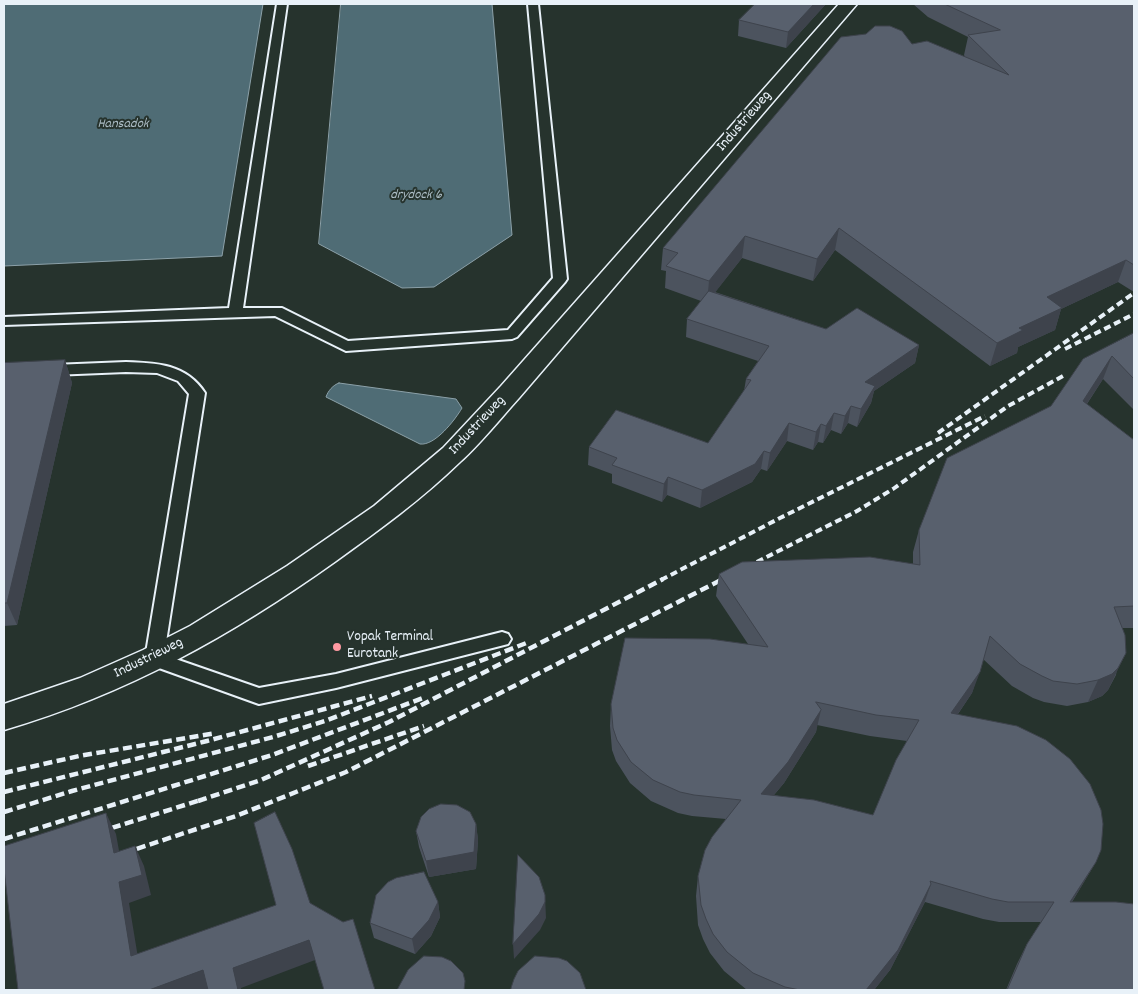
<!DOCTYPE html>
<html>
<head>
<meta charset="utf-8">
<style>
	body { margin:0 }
	#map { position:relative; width:1138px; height:994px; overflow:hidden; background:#26332d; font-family:Dekko,sans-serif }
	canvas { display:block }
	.frame { position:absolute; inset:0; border:5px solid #e8f1f8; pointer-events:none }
</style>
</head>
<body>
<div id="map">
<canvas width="1138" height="994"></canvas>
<div class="frame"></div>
</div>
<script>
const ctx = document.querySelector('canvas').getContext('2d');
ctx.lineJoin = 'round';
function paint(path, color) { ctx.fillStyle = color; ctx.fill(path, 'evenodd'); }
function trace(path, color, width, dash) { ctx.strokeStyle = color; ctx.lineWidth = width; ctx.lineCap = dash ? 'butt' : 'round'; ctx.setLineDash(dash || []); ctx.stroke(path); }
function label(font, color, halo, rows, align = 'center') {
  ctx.font = font + ' Dekko,sans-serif'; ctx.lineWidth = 4; ctx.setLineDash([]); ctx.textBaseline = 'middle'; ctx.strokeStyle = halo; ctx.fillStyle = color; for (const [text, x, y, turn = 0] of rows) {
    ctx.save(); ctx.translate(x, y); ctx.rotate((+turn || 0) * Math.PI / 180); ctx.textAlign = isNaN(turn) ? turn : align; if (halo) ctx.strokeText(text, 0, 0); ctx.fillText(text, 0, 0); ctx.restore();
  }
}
const water = new Path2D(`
	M4,4h259l-41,252 -218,10z
	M341,4h151l20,231 -78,52 -32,1 -83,-44z
	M339,383l117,16 6,9c-7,12 -27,38 -42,36l-94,-47c2,-6 7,-12 13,-14z`);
const service = new Path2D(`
	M277,4h10l-44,304h39l66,33 160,-11 45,-52 -25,-274h10l29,275 -2,3 -48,55 -5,2 -166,12 -71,-35 -271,9v-8l225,-9z
	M126,362c31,1 60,2 79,31l-41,262 95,33 77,-14 166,-42 6,2 3,5 -3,5 -172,44 -77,16 -111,-40 -3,-5 44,-265 -11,-13 -21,-8 -31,-1 -122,5v-10z`);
const minor = new Path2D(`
	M839,4h18l-338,394c-19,21 -38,45 -59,64 -38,37 -81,68 -124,99 -104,74 -209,133 -332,169v-26l76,-26 63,-28 47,-24 97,-60 87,-60 69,-58 58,-62z`);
const railFar1 = new Path2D(`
	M1065,349l69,-35
	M938,433l196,-140
	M747,567l110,-56 36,-22 115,-83 55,-30
	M661,580l119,-62 205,-102
	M721,580l8,-4`);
const rail = new Path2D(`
	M308,766l116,-40
	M4,773l75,-17 137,-23
	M4,792l203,-51 165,-45
	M198,801l63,-21 128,-58 274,-143
	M4,812l68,-21 201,-54 52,-16 204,-79
	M99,832l105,-33
	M4,839l268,-84 151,-57
	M124,853l112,-37 110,-44 377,-193`);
const wall = new Path2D(`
	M826,4l-40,44 -48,-12 1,-16z
	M913,4h221v288l-16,-10 -57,27 -6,21 -37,17 -1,6 -27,13 -155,-116 -22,31 -71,-23 -27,34 111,37 93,16 -4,18 -41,28 -3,12 -14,24 -9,-4 -7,11 -10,-4 -8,13 -5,-1 -5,8 -26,-9 -20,30 -6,-2 -9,13 -52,26 -33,-13 -5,7 -50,-19v-9l-24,-9 1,-18 119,-4 36,-52 2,-12 12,-18 -72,-24 1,-18 14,-18 -36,-13 1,-17 -5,-1 2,-22 249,-204 53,13 -1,-2 4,-18 -40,-20z
	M1134,333v77l-31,-31 -16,25 47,36v188h-11l-7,47 -8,15 -6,6 -14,6 -21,4 -23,-4 -11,-4 -21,-12 -29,-27 -11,34 -14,21 138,148 -24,40 62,88h-128l11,-26 10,-20 14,-22h-42l-16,-3 -58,-17 -35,68 -16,20h-127l-23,-19 -14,-18 -7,-14 -5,-14 -2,-29 2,-20 28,-57 -34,-3 -14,-3 -27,-12 -21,-18 -14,-22 -4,-11 -2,-24 1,-22 137,-60 -32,-48 3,-22 194,-10v-12l6,-22 132,-124zM817,725l53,11 37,5 -34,74 -99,-20 10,-12 32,-51z
	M65,360l7,23 -55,242 -13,1v-263z
	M476,824l2,16 -2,29 -47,8 -10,-30 -3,-16z
	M438,902l2,15 -9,19 -16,18 -41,-16 -4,-15z`);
const shadedWall = new Path2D(`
	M814,4h12l-40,44 2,-16z
	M839,228l-4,22 -22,31 4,-22z
	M745,236l-3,22 -35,45 2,-22z
	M1126,260l-8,22 -57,27 -6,21 -37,17 -1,6 -27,13 7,-23 22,-15 28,-31z
	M919,345l-4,18 -41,28 -3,12 -14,24 4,-18 4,-27z
	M1112,356l-9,23 -29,44 9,-22z
	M65,360l7,23 -55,242 -10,-22z
	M851,406l-3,17 -7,11 4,-18z
	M834,413l-3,17 -8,13 3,-17z
	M789,423l-2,18 -20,30 3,-18z
	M821,424l-3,18 -5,8 3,-18z
	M764,451l-3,18 -9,13 -52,26 2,-18z
	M668,477l-1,18 -5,7 2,-18z
	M1126,653l-18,37 -6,6 -14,6 10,-22z
	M980,672l-8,21 -28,41 7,-21z
	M821,710l-5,22 -32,51 -27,32 4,-21z
	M106,813l10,21 7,39 -9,-20z
	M476,824l2,16 -2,29 -47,8 -3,-16z
	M135,846l9,20 7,29 -22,8 12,73 -10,-20 -12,-74z
	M1096,862l-12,20 -25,40 11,-20z
	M931,884l-7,20 -34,66 -16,20h-8z
	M545,895l1,23 -6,12 -26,29 -1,-15z
	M438,902l2,15 -9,19 -16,18 -3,-15z
	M309,940l6,20 -74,28v2h-3l-5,-22z
	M203,970l7,20h-61z`);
const building = new Path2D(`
	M755,4h59l-26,28 -49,-12z
	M945,4h189v261l-8,-5 -79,37 15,11 -43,20 4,2 -26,13 -158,-115 -22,31 -72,-23 -36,45 -43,-15 12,-13 -15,-5 178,-211 25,-3 9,-8h15l12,5 10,13 15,-3 82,34 -41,-40 32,-5z
	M709,291l117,38 31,-21 62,37 -54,37 10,4 -14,23 -10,-3 -6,10 -11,-3 -8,13 -5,-2 -5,8 -27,-9 -19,30 -6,-2 -9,13 -53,26 -34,-13 -4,7 -52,-19 5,-7 -28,-11 27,-37 92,33 43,-63 -5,-1 23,-33 -82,-27z
	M1134,333v46l-22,-23 -29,45 51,39v166l-20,1 11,28 1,18 -8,15 -6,6 -14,6 -21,4 -24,-3 -11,-5 -22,-12 -30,-28 -10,36 -29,41 66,13 29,14 24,19 20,25 11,26 2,14 -2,26 -5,12 -26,40h46l18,2v86h-127l20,-46 27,-42h-46l-16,-3 -62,-18 1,3 -33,66 -32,40h-66l-15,-3 -32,-14 -26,-21 -14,-18 -7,-15 -5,-14 -3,-29 7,-26 7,-13 29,-37 -47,-5 -14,-3 -27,-12 -22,-18 -14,-22 -4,-12 -2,-24 14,-66 85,1 58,8 -49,-73 23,-12 128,-5 50,8 -1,-35 28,-72 104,-52 32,-47zM816,702l60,13 43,5 -23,40 -23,55 -59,-15 -53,-6 27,-32 33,-52z
	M65,360l-58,243h-3v-240z
	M441,804l16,1 13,7 6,12 -2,28 -48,9 -10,-30 5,-14 8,-8z
	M275,812l17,37 18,54 33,19 10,-3 22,71h-51l-15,-50 -76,28 5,22h-30l-5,-20 -54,20h-131l-14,-121v-23l102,-33 8,40 21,-7 7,29 -23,7 12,74 145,-51 -22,-82z
	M518,855l21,22 6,18v7l-6,12 -26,30z
	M424,872l14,30 -9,18 -17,19 -42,-16 6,-28 12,-13 8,-4z
	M424,956l18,1 9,4 12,12 2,8 -1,9h-67l11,-20z
	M535,956l24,2 8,3 13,12 6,17h-75v-2l3,-9 4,-8z`);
const markers = [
	[337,647,5,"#ff9aa2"]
];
const farWaternames = [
	["Hansadok",123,125],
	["drydock 6",416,196]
];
const streetNames = [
	["Industrieweg",745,122,-49],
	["Industrieweg",478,426,-47],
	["Industrieweg",149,659,-26]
];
const poiNames = [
	["Vopak Terminal",347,638],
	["Eurotank",347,655]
];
paint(water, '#4f6c75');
trace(water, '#8ca1a9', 1);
trace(service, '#e8f1f8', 4);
trace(minor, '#e8f1f8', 3);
paint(service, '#26332d');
paint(minor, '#26332d');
trace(railFar1, '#e8f1f8', 4, [7, 4]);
trace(rail, '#e8f1f8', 4.5, [9, 4.5]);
paint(wall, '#4c535e');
paint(shadedWall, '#3e434c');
paint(building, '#58606d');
trace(building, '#3e434c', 1);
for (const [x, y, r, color] of markers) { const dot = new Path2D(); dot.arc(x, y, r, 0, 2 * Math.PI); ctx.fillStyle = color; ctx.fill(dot); trace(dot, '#26332d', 2); }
label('italic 14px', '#abbcc4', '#26332d', farWaternames);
label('15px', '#e8f1f8', '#26332d', streetNames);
label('15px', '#e8f1f8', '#26332d', poiNames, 'left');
</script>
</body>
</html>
